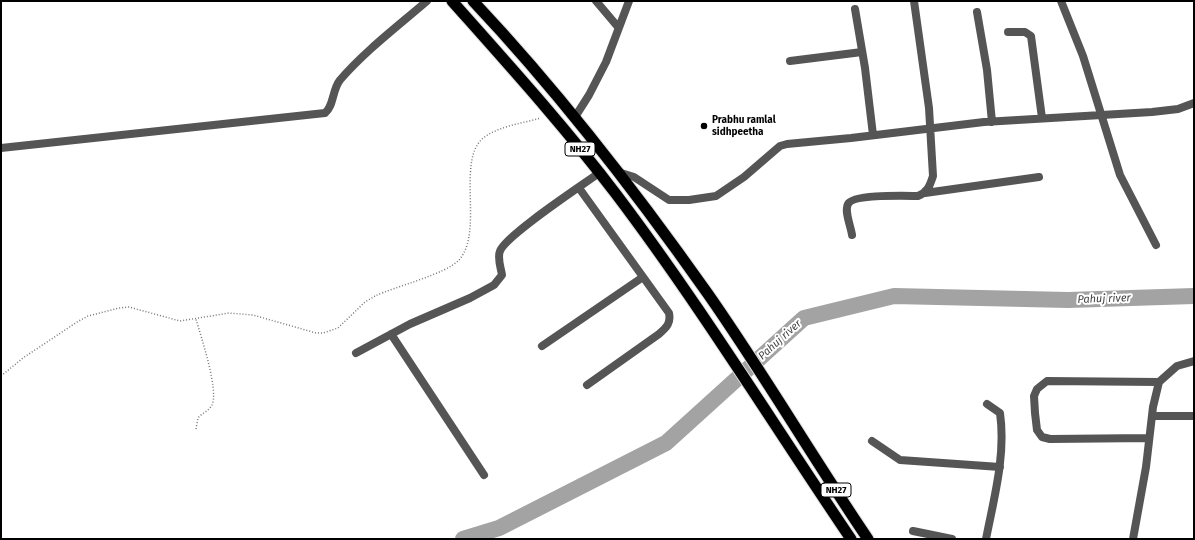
<!DOCTYPE html>
<html>
<head>
<meta charset="utf-8">
<style>
	body { margin:0 }
	#map { position:relative; width:1195px; height:540px; overflow:hidden; background:#fff; font-family:"Fira Sans",sans-serif }
	canvas { display:block }
	.frame { position:absolute; inset:0; border:2px solid #000; pointer-events:none }
</style>
</head>
<body>
<div id="map">
<canvas width="1195" height="540"></canvas>
<div class="frame"></div>
</div>
<script>
const ctx = document.querySelector('canvas').getContext('2d');
ctx.lineJoin = 'round';
function trace(path, color, width, dash) { ctx.strokeStyle = color; ctx.lineWidth = width; ctx.lineCap = dash ? 'butt' : 'round'; ctx.setLineDash(dash || []); ctx.stroke(path); }
function label(font, color, halo, rows, align = 'center') {
  ctx.font = font + ' "Fira Sans",sans-serif'; ctx.lineWidth = 4; ctx.setLineDash([]); ctx.textBaseline = 'middle'; ctx.strokeStyle = halo; ctx.fillStyle = color; for (const [text, x, y, turn = 0] of rows) {
    ctx.save(); ctx.translate(x, y); ctx.rotate((+turn || 0) * Math.PI / 180); ctx.textAlign = isNaN(turn) ? turn : align; if (halo) ctx.strokeText(text, 0, 0); ctx.fillText(text, 0, 0); ctx.restore();
  }
}
const river = new Path2D(`
	M463,539l36,-11 167,-85 138,-125 90,-22 174,4 126,-4`);
const path = new Path2D(`
	M1,376l22,-18 54,-36 11,-6 31,-8 10,-1 51,14 49,-8 24,2 63,18h7l15,-5 27,-26 10,-6c19,-9 71,-22 84,-36 26,-29 -5,-104 27,-124 15,-10 37,-13 55,-18
	M196,429l2,-11c4,-5 11,-7 14,-13 7,-15 -11,-68 -16,-86`);
const minor = new Path2D(`
	M596,1l22,26
	M1061,1l22,55 37,119 36,70
	M855,9l10,59 8,67
	M977,12l10,58 5,52
	M1008,32h17l6,4 11,82
	M790,61l72,-9
	M575,117l14,-22 17,-33 23,-61
	M1,148l324,-35c9,-7 7,-23 15,-33 25,-29 58,-54 87,-79
	M618,172l16,5 35,23h20l27,-4 28,-19 36,-31 7,-2 64,-6 133,-16 168,-10 26,-3 16,-6
	M579,188l90,125c2,10 -2,14 -10,21l-72,51
	M925,193l114,-16
	M852,235c-1,-8 -8,-24 -4,-31 5,-10 59,-8 70,-8 10,-4 12,-11 15,-20l-4,-68 -15,-107
	M391,334l93,141
	M542,346l101,-69
	M356,353l54,-29 60,-26 24,-13 8,-10c-1,-7 -5,-17 -2,-24 6,-16 81,-65 99,-78
	M1152,416h42
	M1149,438l-99,1 -8,-2 -5,-7 -2,-17 -1,-17 3,-7 10,-8 112,1
	M872,441l28,19 100,7
	M913,531l39,8
	M986,539c8,-41 20,-84 14,-126l-13,-9
	M1133,539l13,-72 7,-60 6,-25 18,-16 17,-5`);
const trunk = new Path2D(`
	M452,1c56,63 113,126 164,193 84,111 157,230 235,345
	M473,1c86,91 163,191 235,293 56,80 105,164 160,245`);
const markers = [
	[704,126,4,"#000"]
];
const shields = [
	[580,149,30],
	[836,490,30]
];
const shieldNames = [
	["NH27",580,149],
	["NH27",836,490]
];
const poiNames = [
	["Prabhu ramlal",712,120],
	["sidhpeetha",712,132]
];
const waterNames = [
	["Pahuj river",1104,299,-2],
	["Pahuj river",780,340,-42]
];
trace(river, '#a3a3a3', 16);
trace(trunk, '#dbdbdb', 13);
trace(path, '#777', 1.5, [1, 2]);
trace(minor, '#555', 8);
trace(trunk, '#000', 11);
for (const [x, y, r, color] of markers) { const dot = new Path2D(); dot.arc(x, y, r, 0, 2 * Math.PI); ctx.fillStyle = color; ctx.fill(dot); trace(dot, '#fff', 1.5); }
for (const [x, y, w] of shields) { const box = new Path2D(); box.roundRect(x - w / 2, y - 7, w, 14, 3); ctx.fillStyle = '#fff'; ctx.fill(box); trace(box, '#000', 1); }
label('bold 9px', '#000', null, shieldNames);
label('bold 10px', '#000', '#fff', poiNames, 'left');
label('italic 11px', '#444', '#fff', waterNames);
</script>
</body>
</html>
